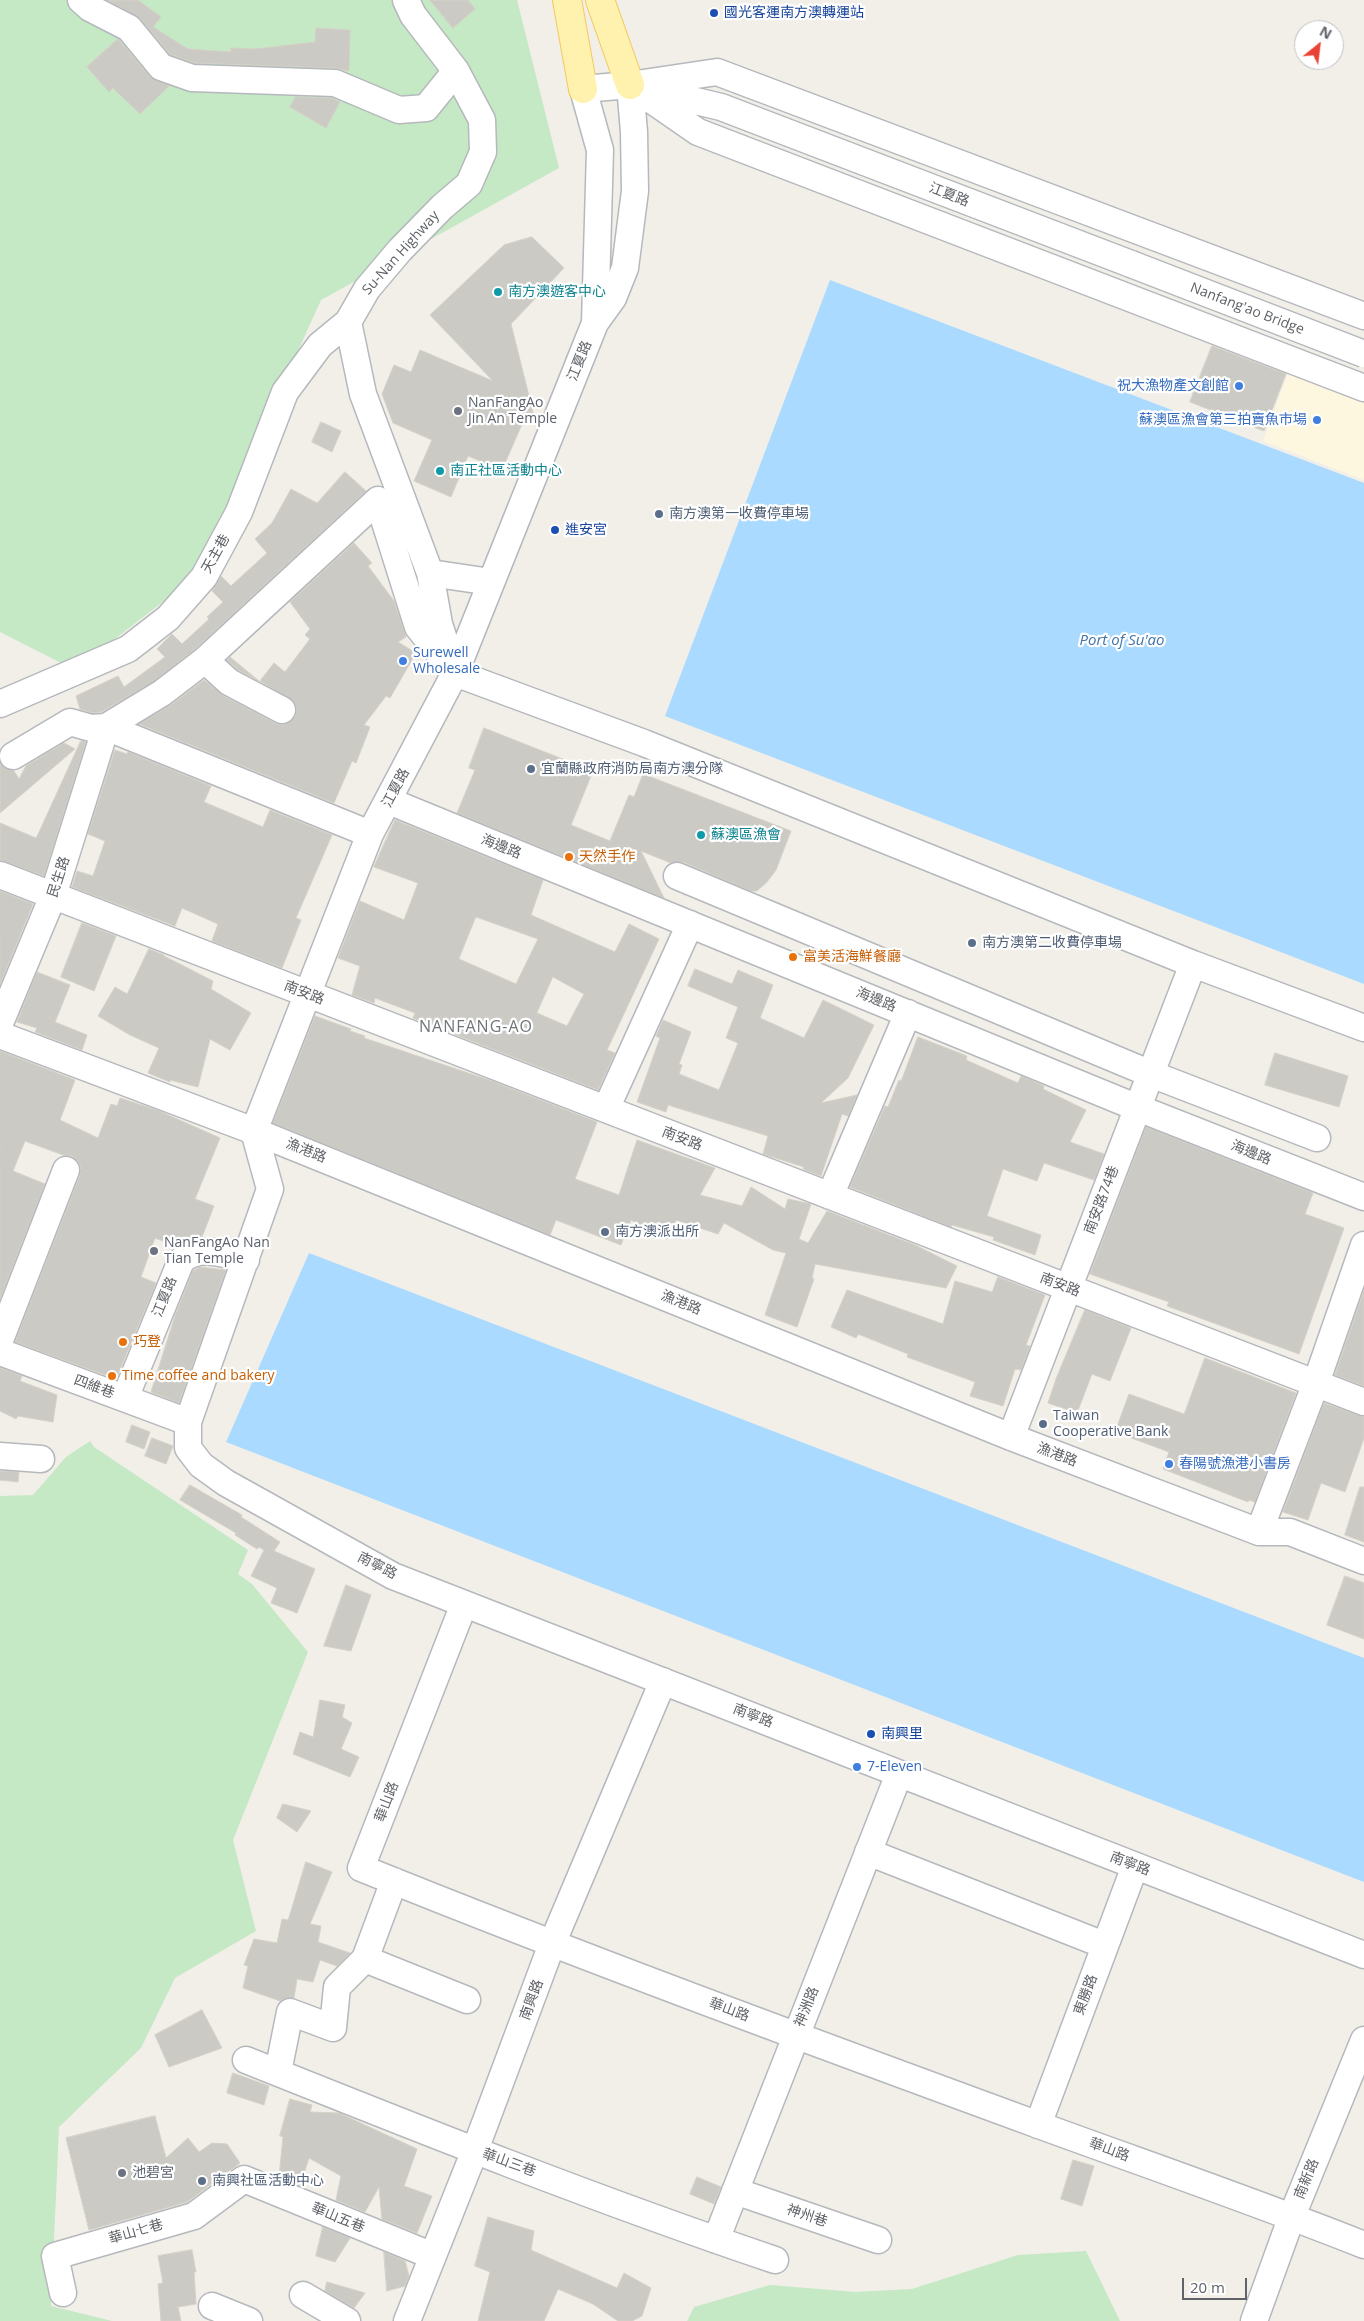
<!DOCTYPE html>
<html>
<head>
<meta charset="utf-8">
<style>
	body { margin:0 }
	#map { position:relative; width:1364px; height:2321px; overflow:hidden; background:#f1efe8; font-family:"Open Sans",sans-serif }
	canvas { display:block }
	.north { position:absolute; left:1294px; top:20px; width:50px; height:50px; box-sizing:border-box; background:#fff; border:1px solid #bfc1c3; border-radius:50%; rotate:29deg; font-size:14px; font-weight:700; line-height:20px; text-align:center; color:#5f6368 }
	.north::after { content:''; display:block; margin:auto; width:18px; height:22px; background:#ea4335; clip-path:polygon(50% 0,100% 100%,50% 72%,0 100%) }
	.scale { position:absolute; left:1182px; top:2278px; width:65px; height:22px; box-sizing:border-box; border:2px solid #5f6368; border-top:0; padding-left:6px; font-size:15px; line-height:18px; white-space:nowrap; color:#5f6368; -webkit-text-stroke:4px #fff; paint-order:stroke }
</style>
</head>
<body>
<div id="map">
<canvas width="1364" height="2321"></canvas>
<div class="north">N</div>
<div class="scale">20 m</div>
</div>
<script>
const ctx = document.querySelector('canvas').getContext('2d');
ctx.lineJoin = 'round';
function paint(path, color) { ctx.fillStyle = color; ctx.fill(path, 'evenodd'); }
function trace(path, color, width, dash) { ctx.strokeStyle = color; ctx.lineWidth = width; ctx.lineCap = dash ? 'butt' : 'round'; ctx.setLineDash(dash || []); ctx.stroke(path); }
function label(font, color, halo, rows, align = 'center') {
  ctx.font = font + ' "Open Sans","Noto Sans TC",sans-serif'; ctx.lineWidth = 4.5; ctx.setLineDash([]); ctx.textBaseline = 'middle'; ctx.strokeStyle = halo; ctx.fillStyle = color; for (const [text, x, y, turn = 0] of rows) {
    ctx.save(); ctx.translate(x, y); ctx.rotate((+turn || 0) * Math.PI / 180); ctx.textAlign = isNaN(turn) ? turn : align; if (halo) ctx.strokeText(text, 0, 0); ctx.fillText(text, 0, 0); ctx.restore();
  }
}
const commercial = new Path2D(`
	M1289,371l75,29v80l-101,-39z`);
const green = new Path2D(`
	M0,0h517l42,168 -238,132 -125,276 -121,94 -75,-38z
	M90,1441l4,6 154,103 -10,24 14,10 56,68 -75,188 23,91 -81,47 -34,70 -82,79 -8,179 61,15h-112v-825l33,-1 33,-38z
	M1086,2251l34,70h-433l7,-14 76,-22 86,7 56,-3 106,-34z`);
const water = new Path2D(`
	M830,280l534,203v501l-699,-268z
	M309,1253l1055,405v224l-1138,-440z`);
const building = new Path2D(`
	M107,0h31l23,17 -8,10 35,22 43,3v-4l24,1 60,-7 1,-14 34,2 -1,41 -13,-3 -141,-5 -25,-9 -30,-36z
	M430,0h38l7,9 -22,19z
	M118,39l32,38 19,9 -29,28 -27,-26 -4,4 -22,-25z
	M296,97l36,1 8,4 -14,26 -36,-21z
	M532,237l32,31 -53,56 18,72 4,2 -2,5 5,23 -10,-11 -24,55 -34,-14 -17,41 -37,-16 18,-41 -39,-17 -11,-29 12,-29 17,7 9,-22 73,31 -63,-66 74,-70z
	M1212,346l74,28 -22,57 -74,-29z
	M321,422l20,9 -9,21 -20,-10z
	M345,472l21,19 -171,158 -41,32 -53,31 -8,1 -13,-4 -4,-13 42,-20 6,11 41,-30 -8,-8 15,-15 10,10 27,-25 -2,-2 16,-15 -11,-11 9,-15 10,10 36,-33 -12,-14 17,-16 19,-34 26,14z
	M354,543l18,20 -4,3 26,35 12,36 -8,5 18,11 -26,45 -4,-2 -22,29 6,2 -14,36 -4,-2 -18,42 -195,-79 32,-19 33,-25 18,15 53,28 8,2 7,-3 5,-5 2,-7 -3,-8 -34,-21 14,-18 11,9 25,-33 -5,-4 5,-6 -20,-27z
	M230,657l29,24 -21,-11 -11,-10z
	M484,728l109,43 -22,54 39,16 19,-46 5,2 9,-23 148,57 -15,39 -9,12 -10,9h-6l-68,-29 -12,1 -30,-12 23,47 -207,-85 18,-43 -6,-2z
	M81,741l5,1 -42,134 -44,-16v-37l36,15z
	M64,743l11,6 -75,64v-50l6,6 8,2 5,8 7,-13z
	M115,750l12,4 1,-2 83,34 -7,16 59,25 7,-17 62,25 -36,83 5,2 -19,48 -70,-27 6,-17 -36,-16 -7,18 -103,-39 5,-16 16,5 12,-35 -17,-7z
	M395,820l148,60 -12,35 84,37 14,-28 30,15 -52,111 8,3 -17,37 -170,-66 -15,-6 2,-5 -40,-15 -1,5 -22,-8 8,-29 -22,-8 22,-57 44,19 14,-37 -44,-16zM476,917l62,22 -22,45 -57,-25zM553,977l31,17 -17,32 -30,-13z
	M0,891l33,13 -33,80z
	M82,923l34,13 -22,55 -33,-14z
	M149,949l15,6v1l49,25 -2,8 40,24 -21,37 -20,-11 -12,48 -28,-7v2l-22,-9 11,-25 -29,-13 -32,-19 17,-29 12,7z
	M695,969l37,15 6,-14 35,15 -13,33 44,20 19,-38 51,25 -26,53 -27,25 36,-8 -9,21 -6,-2 -21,62 -18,-7 1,-2 -41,-13 5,-18 -100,-31 -2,7 -29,-10 23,-64 -4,-2 7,-16 28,12 -12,32 3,1 -3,9 40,16 19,-47 -12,-5 12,-31 -50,-21z
	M37,972l33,13 -15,37 32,13 -5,15 -47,-18 2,-4 -20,-6z
	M315,1016l36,13 -1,2 15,5 -1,2 125,42 108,42 -22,57 44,16 18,-55 78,28 -15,27 42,11 9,-19 34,22 3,-10 23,5 -12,35 9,4 19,-32 88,34 42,21 -11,22 -131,-24 -3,14 2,1 -17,48 -32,-12 21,-62 -13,-3 -49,-27 -6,11 -42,-14 -9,19 -36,-19 -10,25 -65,-25 -6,15 -277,-112z
	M918,1037l49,19 -1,4 52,23 3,-7 23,10 -1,3 43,21 -16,32 34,12 -10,26 -50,-17 -7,18 -34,-12 -16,47 54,19 -6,20 -42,-15 1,-3 -42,-12 -1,2 -101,-40 35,-81 3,1 11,-27 2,1z
	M0,1051l75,29 -15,40 38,18 13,-34 6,2 3,-8 37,12 63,28 -25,61 19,7 -12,31 -12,2 -14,7 -21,-8 -14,39 15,6 -40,96 -101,-37 65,-167 1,-7 -3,-7 -6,-5 -9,-1 -38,-14 -12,30 32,13 -45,115z
	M1275,1053l73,23 -9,31 -74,-22z
	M1146,1127l167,66 -8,21 39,14 -45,126 -132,-48 2,-4 -79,-28z
	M200,1267l26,3 -47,133 -28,-11 24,-76 18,-45z
	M998,1277l47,18 -19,50 4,1 -9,24 -6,-1 -12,37 -33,-10 5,-14 -68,-25 1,-3 -50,-20 -2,4 -25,-11 16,-37 96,34 12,-43 37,11z
	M1364,1291v95l-29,-11z
	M1085,1310l46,18 -21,53 -18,-7 -15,39 -29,-10 8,-24z
	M1205,1358l91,35 -41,109 -6,-2 -1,2 -85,-33 6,-17 -54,-20 14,-38 55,20z
	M0,1368l22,8 -2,5 37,14 -4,27 -35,-6 -2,3 -16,-8z
	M1324,1403l40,14v21l-19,54 -24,-9 -13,37 -25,-8z
	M132,1425l18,7 -6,17 -18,-7z
	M152,1438l21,8 -7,18 -21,-8z
	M0,1471l19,1 -1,10 -18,-2z
	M190,1485l52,30 -1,2 39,25 -6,9 41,18 -18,44 -26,-10 6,-15 -26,-12 13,-26 -5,-3 -2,2 -22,-14 1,-2 -56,-33z
	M1360,1487h4v55l-19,-7z
	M1345,1576l19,7v56l-37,-14z
	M346,1585l25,10 -20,56 -27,-5z
	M320,1700l25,5 -3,12 10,6 -11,26 18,8 -9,20 -57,-23 7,-22 13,5z
	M283,1804l28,7 -14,21 -20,-14z
	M306,1862l26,10 -22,52 11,2 -3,16 32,11 -13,13 -17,-6 -7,22 -16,-3 -3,19h-8l-6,3 -37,-13 5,-22 -4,-1 10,-26 23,4 5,-24 6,1z
	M202,2010l20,38 -53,19 -14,-32z
	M233,2073l36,13 -5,19 -37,-12z
	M290,2099l22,6 -2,7 29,1 78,36 -13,37 28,10 -15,37 -35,-14 -3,-32 -14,25 -29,-12 5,-24 -32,-18 -9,28 -21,-9 4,-40 -3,-1z
	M155,2116l11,42 22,-20 11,14 13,-9 15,1 13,19 -53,39 -98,28 -23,-92z
	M1073,2160l21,6 -12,40 -21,-7z
	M697,2177l24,10 -7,17 -24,-10z
	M488,2217l46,14 -3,19 86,38 7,-15 27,15 -9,28 -10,5h-14l-25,-17 -35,-15 -14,32h-66l12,-49 -15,-6z
	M323,2227l27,11 -15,24 -19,-6z
	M192,2250l4,22h-2l2,32 -18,3 3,14h-20l-3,-37 5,-1 -5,-27z
	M384,2252l21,9 4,15 -4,10 -18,5z
	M327,2282l38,11 -11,15 -29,-17z`);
const minor = new Path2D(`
	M81,0l9,8 39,20 32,39 31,11 143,5 64,27 27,-2 30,-37
	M406,0l7,15 43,56 26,49 1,32 -14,32 -27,23 -42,43 -33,39 -19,33 15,72 67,179 9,51 11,34
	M630,85l4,47 1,59 -10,77 -12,30 -18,25 -140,350 -85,161 -116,297 16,58 -82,233v26l13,17 25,18 167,93 971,379
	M630,85l68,47 666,256
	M645,89l76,18 410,157
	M595,323l5,-173 -17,-61 47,-4 87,-13 647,244
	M430,573l61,9
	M205,660l24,22 53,28
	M0,704l128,-55 40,-31 36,-41 35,-65 46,-120 35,-47 28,-23
	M106,727l264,107
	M13,756l57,-34 21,6 15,-1 56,-34 43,-33 173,-160 40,127 37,46 189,70 549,221 171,64
	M389,801l749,307 226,89
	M0,875l1364,527
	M677,876l474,198 166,64
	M0,1023l53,-127 53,-169
	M0,1035l254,96 757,306 248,95h31l74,29
	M606,1109l84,-185
	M830,1196l78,-183
	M0,1340l66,-170
	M0,1352l188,70
	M125,1398l56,-137c18,-17 43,-7 65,-1
	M1011,1437l182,-473
	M0,1456l41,3
	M1259,1532l57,-149 48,-138
	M464,1604l-103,264c223,90 449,173 675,256 109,40 220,78 328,121
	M868,1852l236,93
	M365,1959l102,41
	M246,2060c175,70 351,140 529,200
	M278,2072l12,-60 43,16 4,-41 28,-28 29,-78
	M1038,2125l97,-259
	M735,2191l143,49
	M716,2240l183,-466
	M63,2293l-8,-37 139,-40 50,-37 189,77
	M303,2295l44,26
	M212,2306l37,15
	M407,2321l68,-171 77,-206 111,-263
	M1254,2321l38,-105 72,-176`);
const major = new Path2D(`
	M567,0l16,89
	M600,0l30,85`);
const minorBridge = new Path2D(`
	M1131,264l233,90`);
const markers = [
	[714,13,5,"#1a4fb4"],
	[498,292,5,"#0f9aa8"],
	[1239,386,5,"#3f7fe0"],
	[458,411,5,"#6b7280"],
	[1317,420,5,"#3f7fe0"],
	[440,471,5,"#0f9aa8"],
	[659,514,5,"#5c6f8a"],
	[555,530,5,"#1a4fb4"],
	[403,661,5,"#3f7fe0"],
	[531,769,5,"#5c6f8a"],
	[701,835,5,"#0f9aa8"],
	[569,857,5,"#e8710a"],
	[972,943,5,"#5c6f8a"],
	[793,957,5,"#e8710a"],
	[605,1232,5,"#5c6f8a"],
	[154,1251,5,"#6b7280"],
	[123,1342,5,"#e8710a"],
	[112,1376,5,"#e8710a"],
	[1043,1424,5,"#5c6f8a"],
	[1169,1464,5,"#3f7fe0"],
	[871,1734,5,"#1a4fb4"],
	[857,1767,5,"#3f7fe0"],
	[122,2173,5,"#6b7280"],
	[202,2181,5,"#5c6f8a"]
];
const transitNames = [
	["國光客運南方澳轉運站",724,13],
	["進安宮",565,530],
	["南興里",881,1734]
];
const streetNames = [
	["江夏路",949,195,21],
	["Su-Nan Highway",401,253,-48],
	["Nanfang'ao Bridge",1247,309,21],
	["江夏路",580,361,-68],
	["天主巷",216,554,-61],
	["江夏路",396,788,-62],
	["海邊路",501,847,22],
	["民生路",59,877,-72],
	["南安路",304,993,21],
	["海邊路",876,1000,22],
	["南安路",682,1139,21],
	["漁港路",306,1151,22],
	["海邊路",1251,1153,22],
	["南安路74巷",1102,1200,-69],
	["南安路",1060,1285,21],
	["江夏路",165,1297,-68],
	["漁港路",681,1303,22],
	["四維巷",94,1387,20],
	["漁港路",1057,1455,21],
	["南寧路",377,1566,27],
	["南寧路",753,1716,21],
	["華山路",387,1802,-69],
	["南寧路",1130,1864,21],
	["東勝路",1086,1995,-70],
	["南興路",532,2000,-70],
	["神洲路",807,2007,-68],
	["華山路",729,2010,20],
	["華山路",1109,2150,20],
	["華山三巷",509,2163,20],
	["南新路",1307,2179,-68],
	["神州巷",807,2216,19],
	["華山五巷",338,2218,22],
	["華山七巷",136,2232,-16]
];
const cultureNames = [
	["南方澳遊客中心",508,292],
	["南正社區活動中心",450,471],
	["蘇澳區漁會",711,835]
];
const shopNames = [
	["祝大漁物產文創館",1229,386,"right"],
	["蘇澳區漁會第三拍賣魚市場",1307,420,"right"],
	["Surewell",413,653],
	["Wholesale",413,669],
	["春陽號漁港小書房",1179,1464],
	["7-Eleven",867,1767]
];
const worshipNames = [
	["NanFangAo",468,403],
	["Jin An Temple",468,419],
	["NanFangAo Nan",164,1243],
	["Tian Temple",164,1259],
	["池碧宮",132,2173]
];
const serviceNames = [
	["南方澳第一收費停車場",669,514],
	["宜蘭縣政府消防局南方澳分隊",541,769],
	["南方澳第二收費停車場",982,943],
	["南方澳派出所",615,1232],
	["Taiwan",1053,1416],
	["Cooperative Bank",1053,1432],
	["南興社區活動中心",212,2181]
];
const foodNames = [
	["天然手作",579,857],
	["富美活海鮮餐廳",803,957],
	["巧登",133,1342],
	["Time coffee and bakery",122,1376]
];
const waterNames = [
	["Port of Su'ao",1122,641]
];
const quarterNames = [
	["NANFANG-AO",476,1027]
];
paint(commercial, '#fef7e0');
paint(green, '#c5e8c5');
paint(water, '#aadaff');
paint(building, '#cccac5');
trace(building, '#d6d1c6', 1);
trace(minor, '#b5b8bc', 29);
trace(major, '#f2c960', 30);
trace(minor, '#fff', 26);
trace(major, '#fff2af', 28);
trace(minorBridge, '#b5b8bc', 29, []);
trace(minorBridge, '#fff', 26);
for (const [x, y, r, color] of markers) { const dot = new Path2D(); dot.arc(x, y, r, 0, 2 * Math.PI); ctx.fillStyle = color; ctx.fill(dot); trace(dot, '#fff', 2); }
label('14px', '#164399', '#fff', transitNames, 'left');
label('14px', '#5f6368', '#fff', streetNames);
label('14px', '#0d838f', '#fff', cultureNames, 'left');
label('14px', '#366cbe', '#fff', shopNames, 'left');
label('14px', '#5b616d', '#fff', worshipNames, 'left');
label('14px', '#4e5e75', '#fff', serviceNames, 'left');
label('14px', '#c56008', '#fff', foodNames, 'left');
label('italic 15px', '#4174aa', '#fff', waterNames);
ctx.letterSpacing = '1px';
label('16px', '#70757a', '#fff', quarterNames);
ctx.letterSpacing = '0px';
</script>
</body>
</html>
